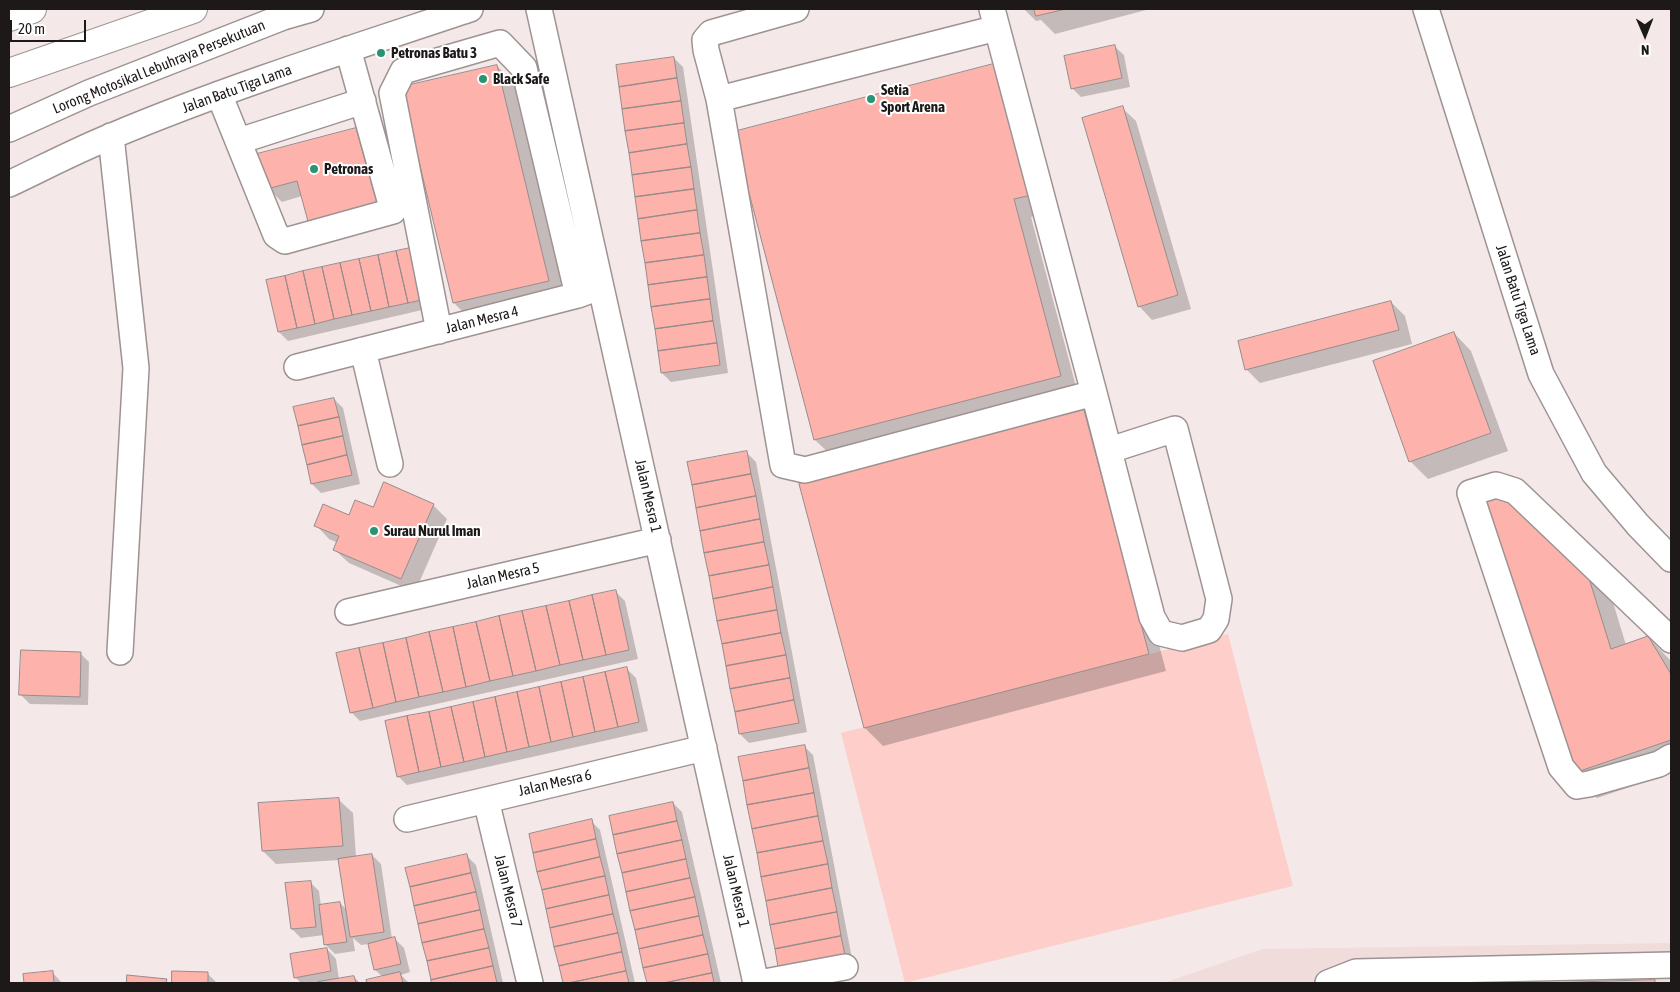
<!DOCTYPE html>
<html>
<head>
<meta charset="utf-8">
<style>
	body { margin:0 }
	#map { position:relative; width:1680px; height:992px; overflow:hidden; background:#f4e9e8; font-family:"Asap Condensed",sans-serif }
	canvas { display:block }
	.frame { position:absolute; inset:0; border:10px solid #1d1919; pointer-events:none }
	.north { position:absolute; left:1620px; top:10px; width:50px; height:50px; -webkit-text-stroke:4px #fff; paint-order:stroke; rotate:179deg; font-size:14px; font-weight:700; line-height:20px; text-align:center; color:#1d1919 }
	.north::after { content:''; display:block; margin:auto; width:18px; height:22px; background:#1d1919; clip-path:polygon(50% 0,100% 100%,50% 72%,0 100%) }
	.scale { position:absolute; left:10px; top:20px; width:76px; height:22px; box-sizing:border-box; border:2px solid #1d1919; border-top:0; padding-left:6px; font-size:15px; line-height:18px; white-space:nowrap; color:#1d1919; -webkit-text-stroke:4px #fff; paint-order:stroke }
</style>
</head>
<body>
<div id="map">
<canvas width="1680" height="992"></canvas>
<div class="frame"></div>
<div class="north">N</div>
<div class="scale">20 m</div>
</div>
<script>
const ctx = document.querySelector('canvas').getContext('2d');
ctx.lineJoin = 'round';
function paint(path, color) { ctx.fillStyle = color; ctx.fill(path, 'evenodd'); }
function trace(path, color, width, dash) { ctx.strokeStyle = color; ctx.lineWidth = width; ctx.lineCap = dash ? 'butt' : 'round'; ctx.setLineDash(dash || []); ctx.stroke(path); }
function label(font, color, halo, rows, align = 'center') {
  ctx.font = font + ' "Asap Condensed",sans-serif'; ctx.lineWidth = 4; ctx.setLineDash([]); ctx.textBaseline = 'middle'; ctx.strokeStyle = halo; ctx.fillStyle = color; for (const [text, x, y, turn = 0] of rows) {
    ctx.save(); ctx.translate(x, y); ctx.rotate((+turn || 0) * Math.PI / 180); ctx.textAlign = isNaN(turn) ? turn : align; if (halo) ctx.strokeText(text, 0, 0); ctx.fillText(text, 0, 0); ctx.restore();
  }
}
const built = new Path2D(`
	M1671,943v40h-508l100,-34z`);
const green = new Path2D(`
	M1228,634l65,252 -388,97 -64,-250z`);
const shadow = new Path2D(`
	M1024,9h126l-95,25 -14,-14 -5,1z
	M1114,46l10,9 6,32 -49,10 -9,-9z
	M674,58l9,9 45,306 -57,9 -9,-9z
	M1001,64l52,147 -22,6 47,177 -245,63 -18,-17z
	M497,66l18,18 51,214 -95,22 -17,-17z
	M1122,108l14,13 55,188 -39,11 -13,-14z
	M356,129l14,14 20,77 -88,-24 -20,6 -14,-14z
	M423,257l12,50 -147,34 -9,-9z
	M1391,302l14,14 7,28 -152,39 -14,-14z
	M1454,333l17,18 37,100 -80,28 -18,-18z
	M334,399l9,9 17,76 -39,9 -9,-9z
	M1084,412l18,17 64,242 -283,75 -18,-18 -64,-243z
	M747,453l9,9 51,270 -58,11 -9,-9z
	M385,484l48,21 14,14 -32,73 -66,-29 -14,-13 3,-7 -9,-4 -13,-14 58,-16z
	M1508,496l104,103 14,46 22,-8 23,24v112l-74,25 -25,-24z
	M616,592l9,9 13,58 -278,62 -9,-9z
	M80,653l9,9 -1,43 -58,-1 -9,-9z
	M627,669l9,9 12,53 -241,54 -9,-9z
	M804,746l9,9 41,214 -64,12z
	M339,800l14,13 3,44 16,-2 9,9 11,75h3l9,9 6,24 -9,3 8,8h-41l-1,-2 16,-4 -8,-7 -6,-26 -8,1 -8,-7 2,13 -20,3 -9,-9 -2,-10 -23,3 -9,-9 18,-47 9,9 2,15 19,-3 8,8 -8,-51 -64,4 -13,-13z
	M673,803l9,9 39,171h-73l-38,-166z
	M591,821l9,9 35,153h-71l-34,-148z
	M467,856l9,9 27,118h-70l-26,-114z
	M327,949l9,10 3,21 15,-3 6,6h-59l-6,-6z
	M52,972l10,11h-36l-1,-8z
	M174,973l34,1 9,9h-44z
	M1655,982l1,1h-66z`);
const building = new Path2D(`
	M1034,9h32l-30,7z
	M1115,45l7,33 -51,11 -7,-33z
	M674,57l3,21 -58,9 -3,-22z
	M1001,62l35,132 -22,5 47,177 -247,64 -81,-308z
	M497,65l52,216 -96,22 -52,-216z
	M677,78l4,23 -59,8 -3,-22z
	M681,101l3,22 -59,8 -3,-22z
	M1123,106l55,189 -40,12 -56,-189z
	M684,123l3,21 -58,9 -4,-22z
	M356,128l22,79 -69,18 -12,-44 -30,8 -10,-35z
	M687,144l4,23 -59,8 -3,-22z
	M691,167l3,22 -59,8 -3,-22z
	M694,189l3,21 -59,9 -3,-22z
	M697,210l3,23 -59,8 -3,-22z
	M700,233l4,22 -59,8 -4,-22z
	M415,247l11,52 -18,4 -12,-52z
	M396,251l12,52 -19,4 -11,-52z
	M378,255l11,52 -18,4 -12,-52z
	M704,255l3,22 -59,8 -3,-22z
	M359,259l12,52 -19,4 -12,-52z
	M340,263l12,52 -18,4 -12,-52z
	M322,267l12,52 -19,5 -12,-53z
	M303,271l12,53 -18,4 -12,-52z
	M285,276l12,52 -19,4 -12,-52z
	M707,277l3,22 -59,8 -3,-22z
	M710,299l3,22 -58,8 -4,-22z
	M1391,301l8,29 -154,40 -7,-29z
	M713,321l4,22 -59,8 -3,-22z
	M1454,332l37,101 -82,29 -36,-101z
	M717,343l3,22 -59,8 -3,-22z
	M334,398l5,19 -41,9 -5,-19z
	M1084,410l65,244 -285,74 -65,-244z
	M339,417l4,19 -41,9 -4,-19z
	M343,436l4,19 -40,10 -5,-20z
	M747,451l4,23 -59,11 -5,-23z
	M347,455l5,20 -41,9 -4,-19z
	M751,474l5,22 -60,12 -4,-23z
	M384,482l50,22 -33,75 -68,-29 6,-14 -25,-10 9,-22 26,11 6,-15 18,7z
	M1508,495l79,77 24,77 37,-13 23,38v66l-100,34 -93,-269z
	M756,496l4,23 -60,12 -4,-23z
	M760,519l4,23 -60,11 -4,-22z
	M764,542l5,23 -60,11 -5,-23z
	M769,565l4,22 -60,12 -4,-23z
	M773,587l4,23 -60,11 -4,-22z
	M616,590l13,60 -23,5 -14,-60z
	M592,595l14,60 -23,5 -14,-59z
	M569,601l14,59 -23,5 -14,-59z
	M546,606l14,59 -24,6 -14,-60z
	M777,610l4,23 -59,11 -5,-23z
	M522,611l14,60 -23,5 -14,-60z
	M499,616l14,60 -23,5 -14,-59z
	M476,622l14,59 -24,6 -13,-60z
	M453,627l13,60 -23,5 -14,-60z
	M429,632l14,60 -24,5 -13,-59z
	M781,633l5,22 -60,11 -4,-22z
	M406,638l13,59 -23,5 -13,-59z
	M383,643l13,59 -23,6 -14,-60z
	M359,648l14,60 -23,5 -14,-60z
	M21,650l60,2 -1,45 -61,-2z
	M786,655l4,23 -60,11 -4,-23z
	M627,667l12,55 -21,5 -13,-55z
	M605,672l13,55 -23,5 -12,-55z
	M583,677l12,55 -22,5 -12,-55z
	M790,678l4,22 -59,12 -5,-23z
	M561,682l12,55 -22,5 -12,-55z
	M539,687l12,55 -22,5 -12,-55z
	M517,692l12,55 -22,5 -12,-55z
	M495,697l12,55 -22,5 -12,-55z
	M794,700l5,23 -60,11 -4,-22z
	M473,702l12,55 -21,5 -13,-55z
	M451,707l13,55 -23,5 -12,-55z
	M429,712l12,55 -22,5 -12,-56z
	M407,716l12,56 -22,5 -12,-56z
	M805,745l4,23 -66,13 -5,-24z
	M809,768l5,25 -67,12 -4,-24z
	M814,793l4,23 -66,13 -5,-24z
	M339,798l4,48 -81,5 -4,-48z
	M673,802l4,19 -64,14 -4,-19z
	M818,816l5,25 -66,12 -5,-24z
	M592,819l4,20 -63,14 -4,-19z
	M677,821l5,19 -65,14 -4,-19z
	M596,839l4,18 -63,15 -4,-19z
	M682,840l4,19 -64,14 -5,-19z
	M823,841l5,23 -67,13 -4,-24z
	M372,854l12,78 -34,5 -12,-78z
	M467,854l4,19 -61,14 -5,-19z
	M600,857l5,19 -63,14 -5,-18z
	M686,859l4,19 -64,14 -4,-19z
	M828,864l4,24 -66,13 -5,-24z
	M471,873l5,19 -62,14 -4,-19z
	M605,876l4,19 -63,14 -4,-19z
	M690,878l5,19 -65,14 -4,-19z
	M311,881l5,46 -25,2 -6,-46z
	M832,888l5,24 -67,13 -4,-24z
	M476,892l4,18 -62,14 -4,-18z
	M609,895l4,19 -63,14 -4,-19z
	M695,897l4,19 -64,14 -5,-19z
	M340,902l7,40 -23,3 -5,-40z
	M480,910l4,19 -62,14 -4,-19z
	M837,912l4,24 -66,13 -5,-24z
	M613,914l5,19 -64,14 -4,-19z
	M699,916l4,19 -64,14 -4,-19z
	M484,929l5,19 -62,13 -5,-18z
	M618,933l4,19 -63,14 -5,-19z
	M703,935l5,19 -65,14 -4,-19z
	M841,936l5,24 -67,13 -4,-24z
	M395,937l6,27 -27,6 -6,-26z
	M327,948l4,23 -37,7 -4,-24z
	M489,948l4,18 -62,14 -4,-19z
	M622,952l4,19 -57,12h-6l-4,-17z
	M708,954l4,19 -48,10h-17l-4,-15z
	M493,966l4,17h-66v-3z
	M53,971l1,12h-30l-1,-9z
	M172,971l36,1v11h-36z
	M626,971l3,12h-60z
	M400,972l3,11h-36l-1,-3z
	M712,973l2,10h-50z
	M127,975l40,4 -1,4h-39z
	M354,976l2,7h-38v-1z
	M1655,980v3h-111z`);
const minor = new Path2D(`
	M539,9l217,974
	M992,9l102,384 -289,77 -22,-5 -64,-366 278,-71
	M1426,9l115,365 53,99 44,52 33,34
	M219,94l57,141 9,6 108,-30 -45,-162
	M719,99l-13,-49 -1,-10 6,-7 85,-24
	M9,129l80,-36 194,-76 28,-8
	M111,136l25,232 -16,284
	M239,141l124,-40
	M9,184c34,-16 68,-34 103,-48 117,-49 238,-87 358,-127
	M439,331l-47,-238 11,-22 97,-28 24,25 54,227
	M363,350l27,114
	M297,367l281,-72 16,-6
	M1094,393l58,224 9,16 21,5 27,-8 7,-11 3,-20 -44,-170 -65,21
	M348,612l310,-72
	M1671,640l-156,-149 -19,-6 -26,8 91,274 16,19 12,-2 70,-20 12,-7
	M486,800l44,183
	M407,819l297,-71
	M759,983l86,-16
	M1328,983l28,-11 315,-7`);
const highway = new Path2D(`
	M9,17l23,-8
	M9,73l184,-64`);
const markers = [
	[381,53,5,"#289473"],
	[483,79,5,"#289473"],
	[871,99,5,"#289473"],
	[314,169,5,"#289473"],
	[374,531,5,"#289473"]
];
const poiNames = [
	["Petronas Batu 3",391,53],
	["Black Safe",493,79],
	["Setia",881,90],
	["Sport Arena",881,107],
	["Petronas",324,169],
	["Surau Nurul Iman",384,531]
];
const streetNames = [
	["Lorong Motosikal Lebuhraya Persekutuan",159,67,-22],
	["Jalan Batu Tiga Lama",237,89,-20],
	["Jalan Batu Tiga Lama",1518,300,72],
	["Jalan Mesra 4",482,320,-14],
	["Jalan Mesra 1",648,496,77],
	["Jalan Mesra 5",503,576,-13],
	["Jalan Mesra 6",555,783,-13],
	["Jalan Mesra 7",508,891,76],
	["Jalan Mesra 1",736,891,77]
];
paint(built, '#f0dcda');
paint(green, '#fdceca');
paint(shadow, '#0003');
paint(building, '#feb2ac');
trace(building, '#968c8b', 1);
trace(minor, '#9d9392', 28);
trace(highway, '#9d9392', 30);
trace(minor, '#fff', 25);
trace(highway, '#fff', 28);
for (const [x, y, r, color] of markers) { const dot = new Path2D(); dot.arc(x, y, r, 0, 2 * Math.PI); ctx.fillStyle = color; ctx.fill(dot); trace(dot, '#fff', 2); }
label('bold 15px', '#1d1919', '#fff', poiNames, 'left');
label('15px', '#1d1919', '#fff', streetNames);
</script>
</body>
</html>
